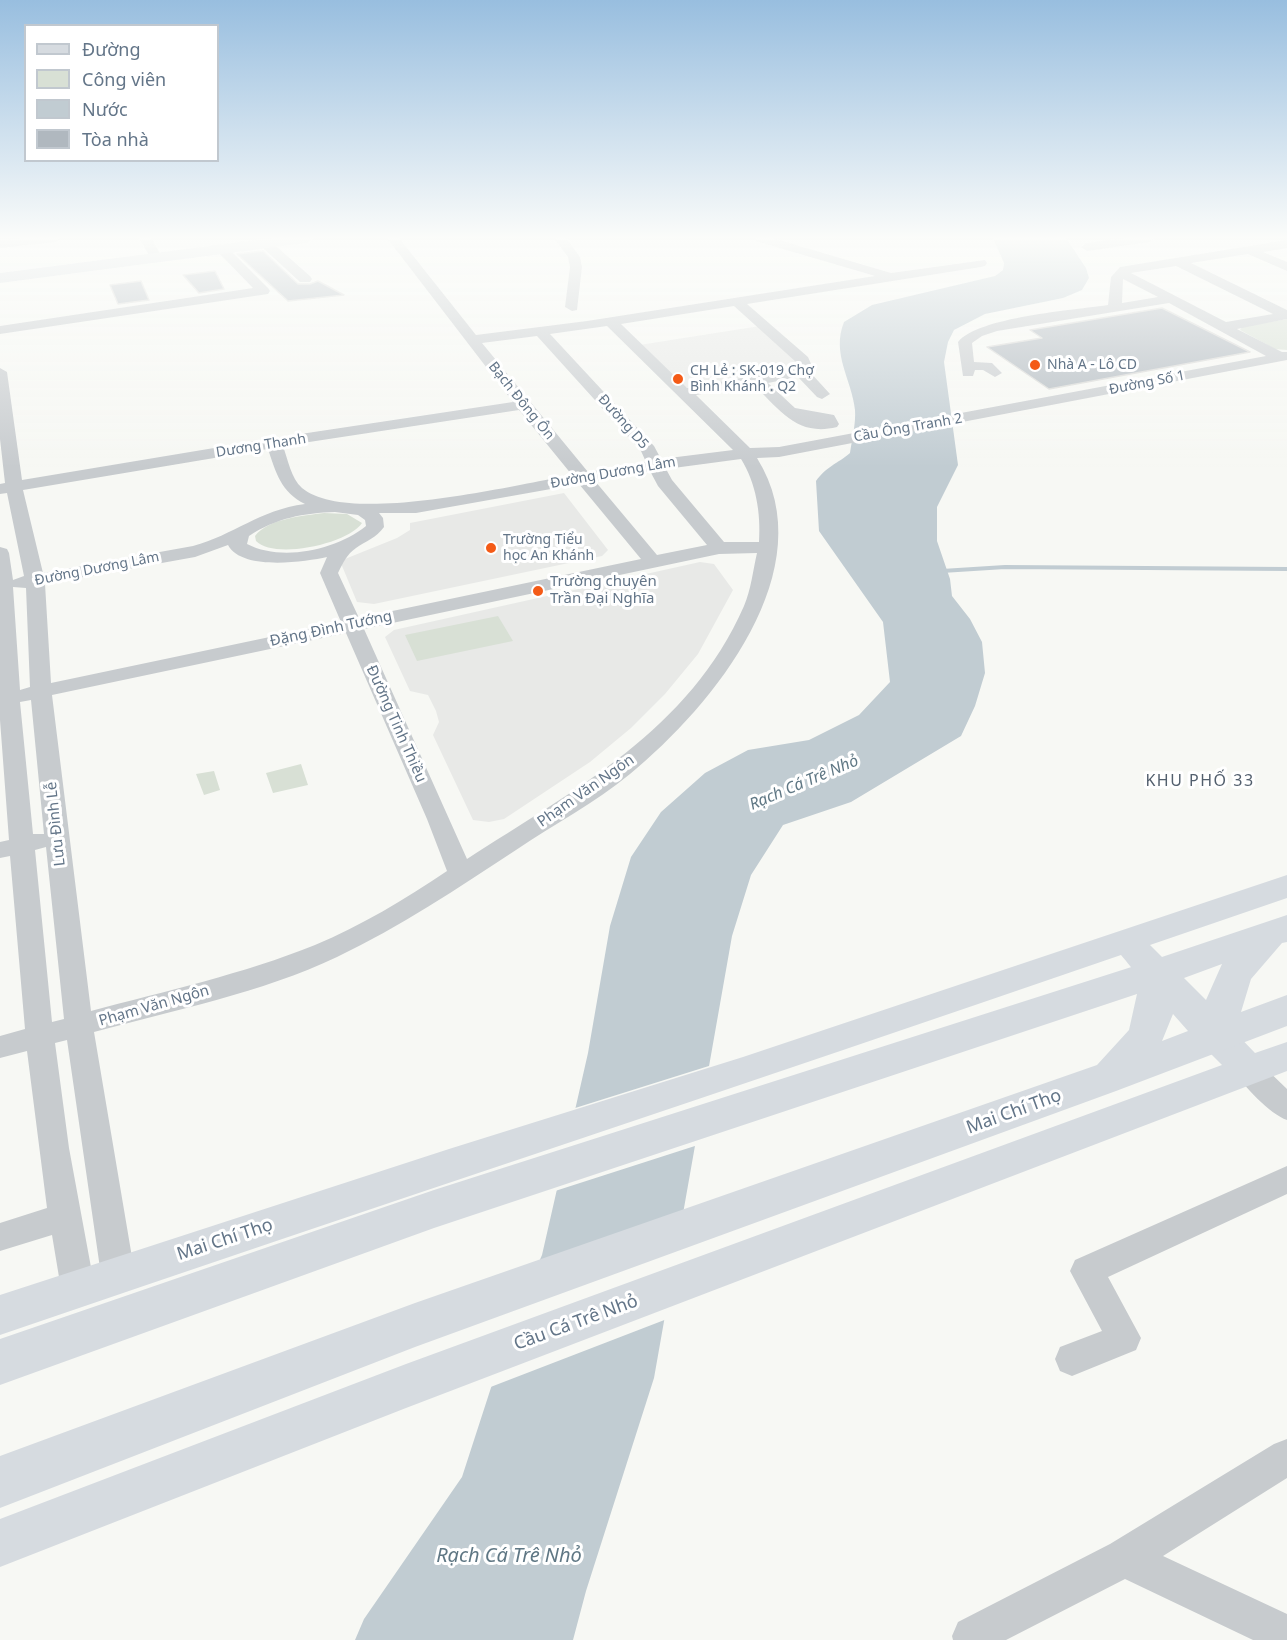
<!DOCTYPE html>
<html>
<head>
<meta charset="utf-8">
<style>
	body { margin:0 }
	#map { position:relative; width:1287px; height:1640px; overflow:hidden; background:#f7f8f4; font-family:"Noto Sans",sans-serif }
	canvas { display:block }
	.legend { position:absolute; left:24px; top:24px; width:195px; height:138px; box-sizing:border-box; background:#fff; border:2px solid #c1c8cf; margin:0; padding:8px 10px; list-style:none; font-size:18px; color:#637588 }
	.legend li { display:flex; align-items:center; gap:12px; height:30px }
	.legend b { width:30px; border:2px solid #c1c8cf }
</style>
</head>
<body>
<div id="map">
<canvas width="1287" height="1640"></canvas>
<ul class="legend">
<li><b style="height:8px;background:#d6dbe0"></b>Đường</li>
<li><b style="height:16px;background:#d8e0d5"></b>Công viên</li>
<li><b style="height:16px;background:#c1ccd2"></b>Nước</li>
<li><b style="height:16px;background:#b0b8bf"></b>Tòa nhà</li>
</ul>
</div>
<script>
const ctx = document.querySelector('canvas').getContext('2d');
ctx.lineJoin = 'round';
function paint(path, color) { ctx.fillStyle = color; ctx.fill(path, 'evenodd'); }
function trace(path, color, width, dash) { ctx.strokeStyle = color; ctx.lineWidth = width; ctx.lineCap = dash ? 'butt' : 'round'; ctx.setLineDash(dash || []); ctx.stroke(path); }
function label(font, color, halo, rows, align = 'center') {
  ctx.font = font + ' "Noto Sans",sans-serif'; ctx.lineWidth = 6; ctx.setLineDash([]); ctx.textBaseline = 'middle'; ctx.strokeStyle = halo; ctx.fillStyle = color; for (const [text, x, y, turn = 0] of rows) {
    ctx.save(); ctx.translate(x, y); ctx.rotate((+turn || 0) * Math.PI / 180); ctx.textAlign = isNaN(turn) ? turn : align; if (halo) ctx.strokeText(text, 0, 0); ctx.fillText(text, 0, 0); ctx.restore();
  }
}
const built = new Path2D(`
	M760,326l40,36v7l-112,19 -7,-2 -42,-41z
	M564,493l44,57 -6,6 -228,48 -17,-2 -17,-41 57,-23 13,-8v-7z
	M700,562l14,2 19,26 -35,64 -33,40 -34,34 -41,34 -86,57 -15,3 -16,-2 -40,-85 6,-13 -3,-11 -8,-16 -18,-4 -25,-54 9,-7z`);
const green = new Path2D(`
	M1287,319v31l-12,-1 -35,-19 2,-3z
	M324,513l23,1 15,9c-14,21 -88,37 -106,18l-1,-5c14,-18 48,-20 69,-23z
	M498,616l15,25 -96,20 -12,-26z
	M301,764l7,21 -35,8 -7,-20z
	M214,771l6,19 -16,5 -8,-21z`);
const water = new Path2D(`
	M993,238h73l20,30 3,10 -7,12 -19,8 -78,16 -31,16 -6,12 -4,20 14,103 -21,42v34l13,38 2,17 18,23 12,23 3,31 -10,33 -14,30 -110,66 -68,23 -32,50 -19,61 -78,442 -68,213 -13,49h-218l9,-21 98,-142 50,-154 30,-68 46,-202 22,-127 21,-69 30,-45 44,-39 43,-23 61,-10 50,-25 31,-33 -7,-60 -64,-91 -3,-50c11,-15 21,-17 34,-28 2,-14 6,-30 5,-43 -3,-30 -24,-56 -11,-88l28,-17 123,-29 8,-6 1,-7z`);
const pier = new Path2D(`
	M712,1065l-14,80 -146,47 20,-83z
	M686,1213l-19,106 -179,69 21,-66 25,-56z`);
const stream = new Path2D(`
	M942,571l63,-4 282,2`);
const building = new Path2D(`
	M263,251l35,33h12l8,-3 26,14 -56,6 -51,-47z
	M215,271l9,18 -25,4 -16,-18z
	M141,281l8,19 -31,4 -8,-19z
	M1162,308l88,44 -201,37 -62,-42 55,-9 -12,-8z`);
const minor = new Path2D(`
	M23,238h38l-6,4 -55,6v-8z
	M139,238h12l11,19 -2,3h-8z
	M387,238h12l77,97 111,-14 288,-45 -119,-35 -2,-3h18l119,35 94,-13 2,3 -2,3 -4,1 -234,37 61,53 4,9 -3,5 21,23 -8,5 -5,-2 -19,-20 -30,6 27,25 39,7 5,9 -2,3c-40,10 -57,-17 -83,-42l-58,10 54,53 29,-1 487,-91 -97,-53 -172,28 -15,5 -10,7 2,19 18,1 10,10 -7,4 -12,-7h-8l-2,6h-10l-5,-34c20,-25 116,-32 150,-37l3,-28 9,-10 167,-27v8l-24,4 24,10v9l-39,-17 -57,9 96,47v9l-50,10 45,23h5v8l-508,97 -22,1c69,110 -44,248 -127,316 -35,29 -76,50 -114,76 -58,38 -116,77 -179,107 -76,36 -162,53 -243,75l41,243 -5,11 -12,4 -12,-4 -5,-11 -34,-235 -12,3 14,105 26,141 -5,11 -12,4 -12,-4 -5,-11 -9,-54 -52,16v-28l47,-15 -20,-157 -27,7v-22l25,-7 -15,-173 -10,2v-16l9,-2 -9,-120v-173l7,2 2,4 4,27 11,-4 -17,-83 -7,1v-10l5,-1 -5,-44v-71l7,4 15,108 252,-42 239,-36zM1176,266l97,48 -47,8 -95,-49zM1123,279l35,18 -36,6zM734,306l62,56v6l-109,20 -66,-64zM607,326l126,124 -72,9 -7,-13 -104,-112zM537,336l104,115 5,11 -58,10 -106,-129zM519,410l53,65c-58,10 -225,51 -270,13 -11,-10 -14,-28 -19,-42zM268,449c8,24 13,43 37,55 -46,6 -71,31 -112,42l-150,27 -20,-83zM741,459c15,24 20,54 18,83h-35l-52,-62 -6,-11zM650,471l8,15 49,59 -50,10 -62,-74zM579,484l62,75 -282,59 -21,-45c5,-10 9,-19 18,-25 10,-7 20,-10 28,-21l-1,-9 -4,-5h37zM335,512l23,3 7,5 1,6c-30,24 -84,36 -119,18l2,-8c27,-18 55,-23 86,-24zM228,545c14,26 76,17 99,12l-7,16 21,49 -290,61 -6,-99 150,-27zM757,553c-4,17 -6,37 -13,53 -55,125 -169,183 -277,253l-103,-230 355,-75zM13,587l13,1 4,99 -10,3zM346,633l81,186 20,52c-42,28 -86,55 -132,74 -72,29 -149,46 -224,66l-39,-316zM31,700l13,134h-11l-13,-132zM46,847l18,172 -12,3 -17,-172z
	M554,238h12l14,19 2,10 -5,43 -5,1 -7,-4 5,-40 -2,-10z
	M1125,238h30l-6,4 -62,9 -6,-4 6,-4z
	M265,239l4,1 41,36 2,3 -2,3h-10l-39,-36 -2,-3z
	M222,245l4,1 42,42 2,3 -2,3 -268,40v-8l253,-38 -35,-36 -2,-3z
	M1249,1058l10,4 28,27v31c-17,-6 -44,-34 -53,-50l5,-8z
	M1287,1166v28l-179,83 33,61 -5,12 -64,26 -12,-5 -5,-12 5,-12 42,-16 -32,-60 5,-11z
	M1287,1439v39l-124,78 124,58v26h-34l-128,-61 -119,61h-53l-1,-4 6,-14 152,-78 164,-100z`);
const major = new Path2D(`
	M272,238h42l-8,5 -306,40v-10z
	M1287,875v23l-137,47 19,19 5,9 -5,9c-25,8 -33,-10 -48,-27 -373,129 -748,252 -1121,380v-40l449,-146 294,-92z
	M1217,1023l13,4 25,26 32,-11v29l-881,337 -406,159v-48l406,-155 816,-299 -18,-18 -5,-10 5,-10z`);
const highway = new Path2D(`
	M1287,915v27l-5,1 -31,36 -10,33 46,-17v31l-171,65 -701,256 -415,161v-52l415,-153 682,-238 32,-35 8,-36 -703,234 -434,157v-46l434,-149 710,-227zM1222,964l-16,36 -22,-22zM1173,1014l15,17 -26,10z`);
const markers = [
	[1035,365,6,"#f45b17"],
	[678,379,6,"#f45b17"],
	[491,548,6,"#f45b17"],
	[538,591,6,"#f45b17"]
];
const farPoinames = [
	["Nhà A - Lô CD",1047,365],
	["CH Lẻ : SK-019 Chợ",690,371],
	["Bình Khánh . Q2",690,387],
	["Trường Tiểu",503,540],
	["học An Khánh",503,556]
];
const farStreetnames = [
	["Đường Số 1",1147,383,-11],
	["Bạch Đông Ôn",521,401,51],
	["Đường D5",623,422,48],
	["Cầu Ông Tranh 2",908,428,-10],
	["Dương Thanh",261,446,-9],
	["Đường Dương Lâm",613,473,-10],
	["Đường Dương Lâm",97,569,-11]
];
const poiNames = [
	["Trường chuyên",550,582],
	["Trần Đại Nghĩa",550,599]
];
const streetNames = [
	["Đặng Đình Tướng",331,629,-12],
	["Đường Tinh Thiều",396,724,66],
	["Phạm Văn Ngôn",586,791,-35],
	["Lưu Đình Lễ",56,824,-96],
	["Phạm Văn Ngôn",154,1006,-16]
];
const neighbourhoodNames = [
	["KHU PHỐ 33",1200,781]
];
const waterNames = [
	["Rạch Cá Trê Nhỏ",804,783,-23]
];
const nearStreetnames = [
	["Mai Chí Thọ",1014,1112,-20],
	["Mai Chí Thọ",225,1240,-18],
	["Cầu Cá Trê Nhỏ",576,1323,-20]
];
const nearWaternames = [
	["Rạch Cá Trê Nhỏ",509,1556]
];
paint(built, '#e8e9e7');
paint(green, '#d8e0d5');
paint(water, '#c1ccd2');
paint(pier, '#f7f8f4');
trace(stream, '#c1ccd2', 4);
paint(building, '#b0b8bf');
trace(building, '#d9d9d7', 1.5);
paint(minor, '#c7cbce');
paint(major, '#d6dbe0');
paint(highway, '#d6dbe0');
const sky = ctx.createLinearGradient(0, 0, 0, 467);
sky.addColorStop(0, '#98bedf');
sky.addColorStop(0.51, '#fbfcfa');
sky.addColorStop(1, '#fbfcfa00');
ctx.fillStyle = sky;
ctx.fillRect(0, 0, 1287, 467);
for (const [x, y, r, color] of markers) { const dot = new Path2D(); dot.arc(x, y, r, 0, 2 * Math.PI); ctx.fillStyle = color; ctx.fill(dot); trace(dot, '#fff', 2); }
label('14px', '#637588', '#fff', farPoinames, 'left');
label('14px', '#637588', '#fff', farStreetnames);
label('15px', '#637588', '#fff', poiNames, 'left');
label('15px', '#637588', '#fff', streetNames);
ctx.letterSpacing = '1.5px';
label('16px', '#525f6d', '#fff', neighbourhoodNames);
ctx.letterSpacing = '0px';
label('italic 16px', '#5f7784', '#fff', waterNames);
label('18px', '#637588', '#fff', nearStreetnames);
label('italic 20px', '#5f7784', '#fff', nearWaternames);
</script>
</body>
</html>
